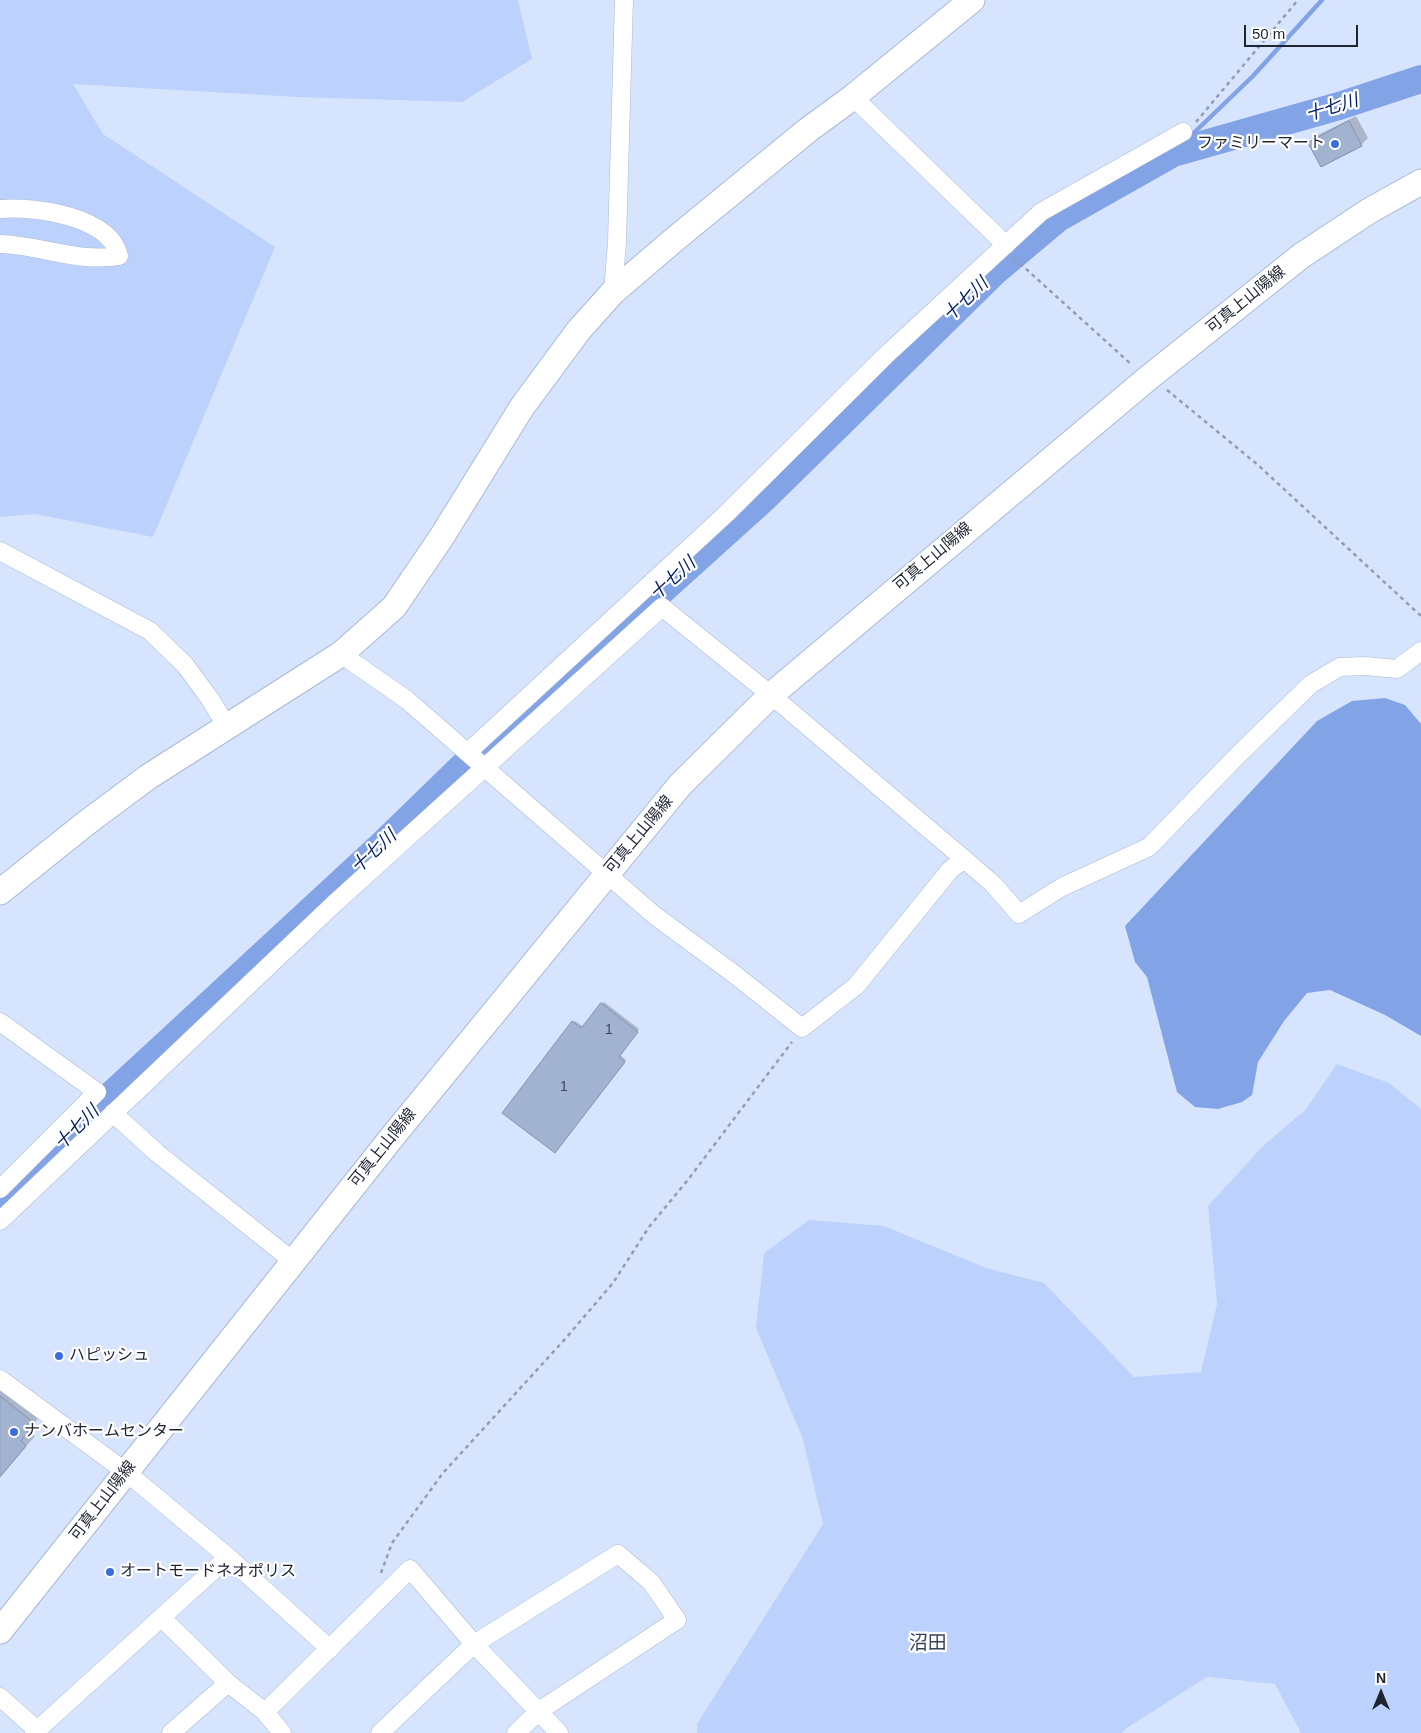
<!DOCTYPE html>
<html>
<head>
<meta charset="utf-8">
<style>
	body { margin:0 }
	#map { position:relative; width:1421px; height:1733px; overflow:hidden; background:#d7e4fd; font-family:Arial,sans-serif }
	canvas { display:block }
	.north { position:absolute; left:1356px; top:1668px; width:50px; height:50px; -webkit-text-stroke:4px #fff; paint-order:stroke; rotate:0deg; font-size:14px; font-weight:700; line-height:20px; text-align:center; color:#1e2430 }
	.north::after { content:''; display:block; margin:auto; width:18px; height:22px; background:#1e2430; clip-path:polygon(50% 0,100% 100%,50% 72%,0 100%) }
	.scale { position:absolute; left:1244px; top:25px; width:114px; height:22px; box-sizing:border-box; border:2px solid #1e2430; border-top:0; padding-left:6px; font-size:15px; line-height:18px; white-space:nowrap; color:#1e2430; -webkit-text-stroke:4px #fff; paint-order:stroke }
</style>
</head>
<body>
<div id="map">
<canvas width="1421" height="1733"></canvas>
<div class="north">N</div>
<div class="scale">50 m</div>
</div>
<script>
const ctx = document.querySelector('canvas').getContext('2d');
ctx.lineJoin = 'round';
function paint(path, color) { ctx.fillStyle = color; ctx.fill(path, 'evenodd'); }
function trace(path, color, width, dash) { ctx.strokeStyle = color; ctx.lineWidth = width; ctx.lineCap = dash ? 'butt' : 'round'; ctx.setLineDash(dash || []); ctx.stroke(path); }
function label(font, color, halo, rows, align = 'center') {
  ctx.font = font + ' Arial,"Noto Sans JP",sans-serif'; ctx.lineWidth = 4.5; ctx.setLineDash([]); ctx.textBaseline = 'middle'; ctx.strokeStyle = halo; ctx.fillStyle = color; for (const [text, x, y, turn = 0] of rows) {
    ctx.save(); ctx.translate(x, y); ctx.rotate((+turn || 0) * Math.PI / 180); ctx.textAlign = isNaN(turn) ? turn : align; if (halo) ctx.strokeText(text, 0, 0); ctx.fillText(text, 0, 0); ctx.restore();
  }
}
const green = new Path2D(`
	M0,0h518l14,59 -70,43 -165,-5 -224,-13 30,50 172,113 -122,290 -118,-23 -35,3z
	M1337,1064l52,19 32,26v624h-120l-26,-49 -68,-7 -82,52 -3,4h-425v-9l126,-200 -20,-85 -47,-111 8,-75 45,-33 75,6 102,42 58,15 90,94 67,-5 16,-68 -9,-98 54,-59 44,-38z`);
const water = new Path2D(`
	M1385,698l20,7 16,19v312l-36,-21 -55,-25 -23,3 -23,28 -26,41 -6,33 -10,7 -24,7 -23,-2 -18,-15 -30,-115 -12,-15 -10,-36 192,-205 35,-20z`);
const shadow = new Path2D(`
	M1356,116l12,22 -7,7 -52,-2 7,-7z
	M604,1002l35,27 -20,25 7,6 -70,90 17,-128 2,-1 9,6z
	M0,1379l42,34 -13,18 6,5 -35,41z`);
const stream = new Path2D(`
	M1173,153l80,-77 69,-76`);
const river = new Path2D(`
	M0,1205l93,-93 289,-267 107,-104 112,-96 164,-148 230,-226 63,-53 115,-65 166,-47 82,-27`);
const building = new Path2D(`
	M1349,121l13,25 -41,21 -13,-24z
	M601,1003l37,29 -19,25 6,5 -70,91 -53,-40 70,-92 9,7z
	M0,1396l34,27 -13,18 5,5 -26,31z`);
const path = new Path2D(`
	M1196,122l102,-122
	M1014,258l118,107
	M1167,390l91,75 163,151
	M381,1573l11,-30 51,-70 123,-135 47,-55 36,-56 38,-46 105,-139`);
const street = new Path2D(`
	M853,97l153,148
	M0,209c34,-3 110,7 119,47 -40,7 -79,-11 -119,-12
	M613,292l4,-50 7,-242
	M0,551l150,80 35,34 25,34 17,28
	M341,654l66,46 247,215 80,59 68,54 54,-42 94,-116 14,-11
	M468,752l258,-238 159,-158 156,-144 142,-80
	M0,1022l97,70 -97,97
	M113,1113l44,40 136,108
	M0,1221l335,-318 327,-296 109,88 193,164 29,25 26,30 43,-27 87,-40 88,-91 74,-72 29,-17 25,-1 32,3 24,-18
	M0,1379l126,93 102,85 102,92
	M162,1618l66,65 37,29 17,21
	M0,1697l37,33
	M265,1712l145,-143 64,75 85,89
	M34,1733l194,-176
	M171,1733l57,-50
	M380,1733l94,-89 144,-90 33,28 26,38 -138,91 -23,22`);
const secondary = new Path2D(`
	M0,892l85,-68 63,-47 193,-123 53,-47 47,-69 81,-131 57,-77 34,-38 62,-53 133,-109 45,-33 119,-97
	M0,1631l393,-495 287,-351 91,-90 376,-316 154,-123 68,-45 52,-29`);
const markers = [
	[1335,144,5,"#3b6ddd"],
	[59,1356,5,"#3b6ddd"],
	[14,1432,5,"#3b6ddd"],
	[110,1572,5,"#3b6ddd"]
];
const numberNames = [
	["1",609,1030],
	["1",564,1087]
];
const poiNames = [
	["ファミリーマート",1325,144,"right"],
	["ハピッシュ",69,1356],
	["ナンバホームセンター",24,1432],
	["オートモードネオポリス",120,1572]
];
const streetNames = [
	["可真上山陽線",1246,300,-39],
	["可真上山陽線",933,557,-40],
	["可真上山陽線",639,835,-50],
	["可真上山陽線",383,1148,-51],
	["可真上山陽線",103,1501,-52]
];
const waterNames = [
	["十七川",1332,108,-17],
	["十七川",966,300,-44],
	["十七川",673,579,-42],
	["十七川",374,852,-43],
	["十七川",77,1128,-45]
];
const quarterNames = [
	["沼田",928,1644]
];
paint(green, '#bcd2fd');
paint(water, '#82a3e6');
paint(shadow, '#0003');
trace(stream, '#82a3e6', 4.5);
trace(river, '#82a3e6', 28);
paint(building, '#a2b2d1');
trace(building, '#8291ae', 1);
trace(street, '#a9b9d8', 19);
trace(secondary, '#a9b9d8', 27);
trace(path, '#939db1', 2.5, [4, 4]);
trace(street, '#fff', 18);
trace(secondary, '#fff', 25);
for (const [x, y, r, color] of markers) { const dot = new Path2D(); dot.arc(x, y, r, 0, 2 * Math.PI); ctx.fillStyle = color; ctx.fill(dot); trace(dot, '#fff', 2); }
label('14px', '#3f4858', null, numberNames);
label('16px', '#1e2430', '#fff', poiNames, 'left');
label('16px', '#1e2430', '#fff', streetNames);
label('italic 18px', '#031e6a', '#fff', waterNames);
label('19px', '#37445d', '#fff', quarterNames);
</script>
</body>
</html>
